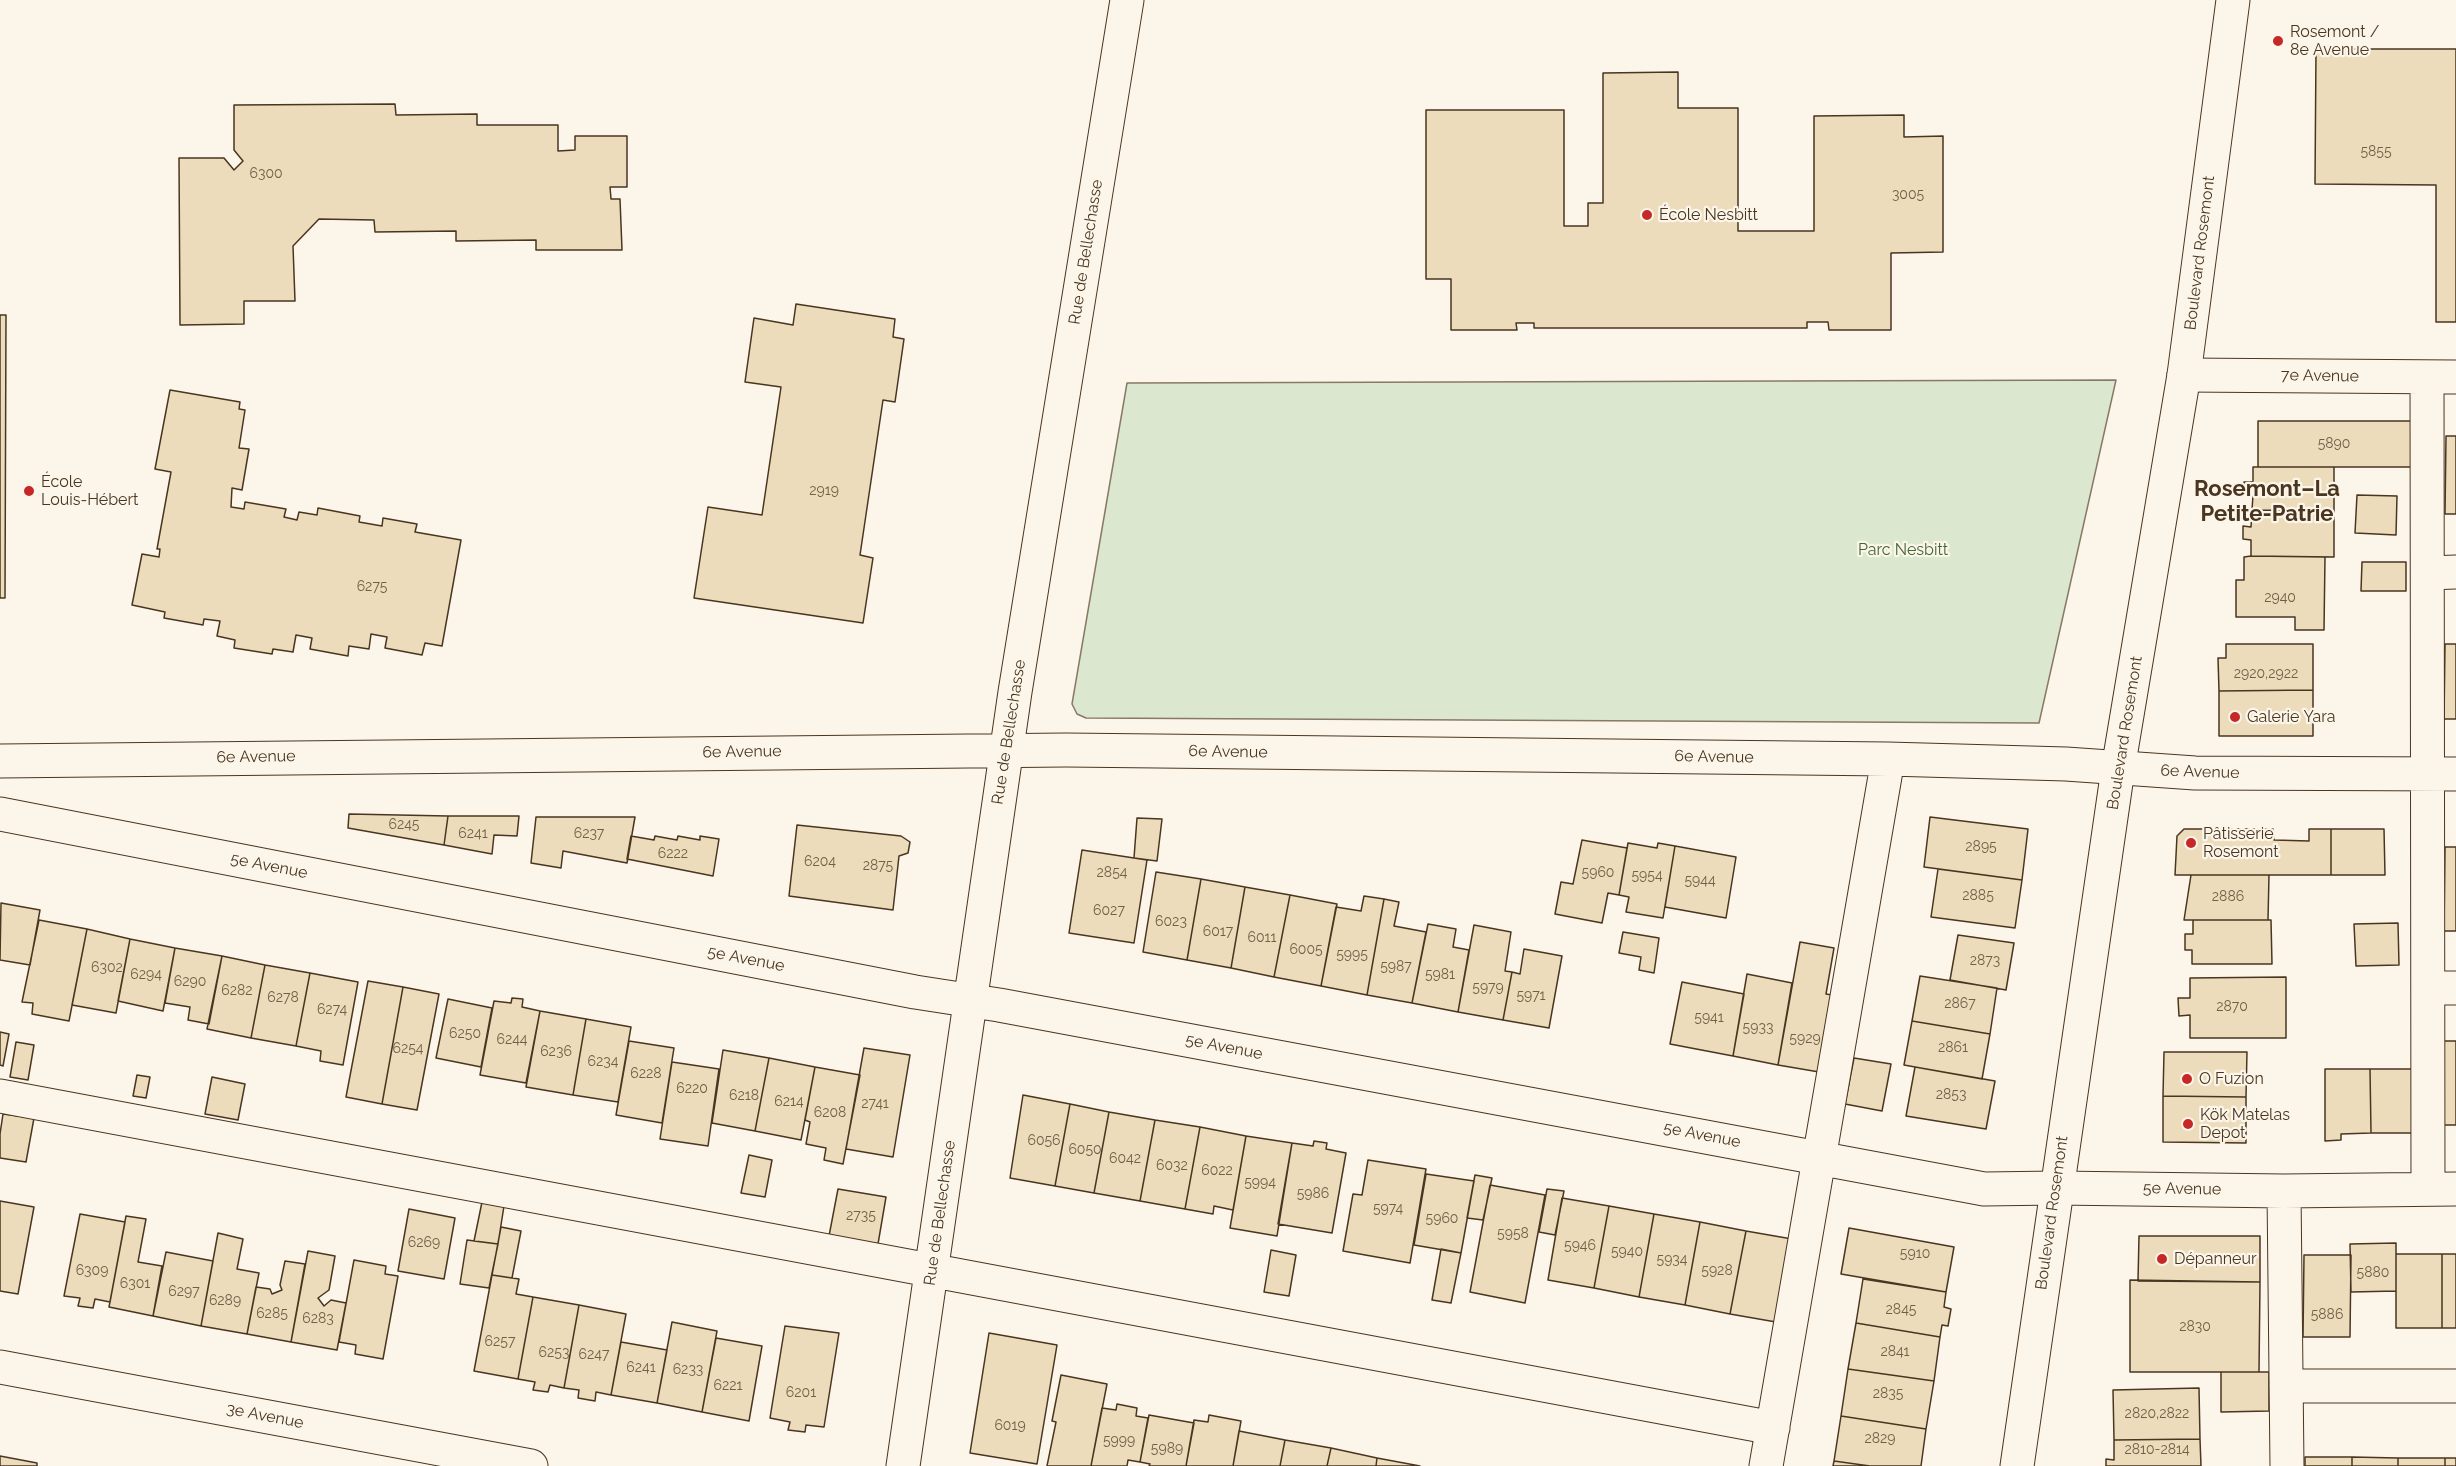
<!DOCTYPE html>
<html>
<head>
<meta charset="utf-8">
<style>
	body { margin:0 }
	canvas { display:block; background:#fbf6e9 }
</style>
</head>
<body>
<canvas width="2456" height="1466"></canvas>
<script>
const ctx = document.querySelector('canvas').getContext('2d');
ctx.lineJoin = 'round';
function paint(path, color) { ctx.fillStyle = color; ctx.fill(path, 'evenodd'); }
function trace(path, color, width, dash) { ctx.strokeStyle = color; ctx.lineWidth = width; ctx.lineCap = dash ? 'butt' : 'round'; ctx.setLineDash(dash || []); ctx.stroke(path); }
function label(font, color, halo, rows, align = 'center') {
  ctx.font = font + ' Raleway,sans-serif'; ctx.lineWidth = 4.5; ctx.setLineDash([]); ctx.textBaseline = 'middle'; ctx.strokeStyle = halo; ctx.fillStyle = color; for (const [text, x, y, turn = 0] of rows) {
    ctx.save(); ctx.translate(x, y); ctx.rotate((+turn || 0) * Math.PI / 180); ctx.textAlign = isNaN(turn) ? turn : align; if (halo) ctx.strokeText(text, 0, 0); ctx.fillText(text, 0, 0); ctx.restore();
  }
}
const green = new Path2D(`
	M2116,380l-77,343 -953,-5 -9,-4 -5,-10 55,-321z`);
const building = new Path2D(`
	M2316,49h140v273h-20v-137l-121,-1z
	M1678,72v36h60v123h76v-115l90,-1v22l39,-1v116l-52,1v77h-62l-1,-8h-21v6h-273v-5h-18l1,7h-66v-51h-25v-169h138v116h24v-23h15v-130z
	M395,104l1,11 81,-1v11h81v26l17,-1v-14h52v51h-17l1,12h9l2,51h-86v-10l-80,1v-10l-81,1 -1,-12 -55,-1 -26,27 2,55h-51v23l-64,1 -1,-167h45l10,12 9,-9 -9,-11v-45z
	M796,304l99,15 -2,18 11,2 -9,63 -12,-2 -23,155 13,3 -10,65 -169,-25 14,-91 54,8 19,-128 -36,-5 9,-64 39,7z
	M0,315h6l-1,283h-5z
	M170,390l70,12 -1,7 6,1 -6,38 10,1 -7,41 -10,-2 -1,19 13,2 1,-7 41,7 -2,8 13,3 2,-8 18,3 1,-7 42,8 -1,6 23,4 1,-8 34,6 -2,8 46,8 -19,106 -17,-3 -3,12 -37,-7 2,-11 -16,-3 -2,15 -20,-3 -1,10 -38,-7 2,-11 -16,-3 -3,17 -20,-3 -1,5 -38,-6 1,-8 -18,-4 3,-15 -16,-2 -1,6 -39,-7 1,-6 -33,-7 10,-51 17,3 1,-8h-3l14,-77 -16,-3z
	M2258,421h153v46h-153z
	M2446,436h10v78h-11z
	M2253,467h81v44l-82,-1 1,-15h-9v-13h9z
	M2357,495l40,1 -1,39 -41,-2z
	M2252,510l82,1v46l-83,-1v-16l-8,-1v-13l8,1z
	M2251,556l74,1 -1,73h-29v-13h-59v-37h8v-23z
	M2362,562h44v29h-45z
	M2226,644h87v46l-94,1 -1,-33h8z
	M2445,644h11v75h-12z
	M2313,690v46h-94v-45z
	M349,814l99,2 -4,29 -96,-17z
	M448,816h71l-2,20 -23,-1 -2,19 -48,-9z
	M536,817h99l-8,46 -64,-12 -2,17 -30,-5z
	M1930,817l98,12 -6,51 -98,-13z
	M1137,818l25,1 -5,42 -23,-3z
	M797,825l104,11 9,6 -2,11 -9,3 -6,54 -104,-14z
	M2184,829h89l1,11 35,1v-12h22v46h-156l2,-39z
	M2331,829h53l1,46h-54z
	M631,836l23,4 1,-4 22,4 1,-4 22,4v-4l19,3 -6,37 -86,-17z
	M1582,840l45,8 -8,47 -11,-2 -6,30 -47,-9 6,-32 12,2z
	M1628,843l29,5 1,-5 17,3 -12,72 -37,-6 3,-15 -10,-2z
	M1675,846l61,11 -10,61 -61,-11z
	M2445,847h11v84h-12z
	M1082,850l65,10 -13,83 -65,-10z
	M1938,869l84,11 -7,48 -84,-11z
	M1156,872l45,7 -14,81 -44,-8z
	M2191,875h78l-1,45h-84z
	M1201,879l44,8 -14,81 -44,-8z
	M1245,887l45,8 -16,82 -43,-9z
	M1290,895l47,9 -16,82 -47,-9z
	M1364,896l20,3 -17,96 -46,-9 15,-79 25,4z
	M1384,899l15,3 -5,24 32,6 -14,71 -45,-8z
	M1,903l39,7 -10,55 -30,-5z
	M39,920l48,9 -18,92 -37,-7 1,-11 -11,-1z
	M2193,920h78l1,44h-80v-14h-7v-16h8z
	M2398,923l1,42 -43,1 -2,-42z
	M1428,924l28,5 -3,18 16,3 -11,62 -46,-9z
	M1474,925l37,7 -6,39 7,1 -9,48 -45,-8z
	M87,929l43,10 -14,74 -44,-8z
	M1623,932l36,6 -5,35 -15,-3 2,-13 -22,-4z
	M1958,935l56,8 -8,47 -56,-10z
	M130,939l45,9 -12,63 -45,-10z
	M1800,942l34,6 -8,46 13,2 -14,77 -47,-8z
	M175,948l47,8 -13,68 -21,-4 2,-13 -25,-4z
	M1524,949l38,7 -13,72 -46,-8 9,-48 8,2z
	M222,956l43,9 -14,73 -44,-9z
	M265,965l45,8 -14,73 -45,-8z
	M310,973l48,9 -15,83 -23,-4 1,-10 -25,-5z
	M1747,974l45,9 -14,82 -45,-9z
	M1920,976l77,12 -7,46 -78,-13z
	M2286,977v61h-96v-23l-11,1 -1,-18h12v-20z
	M368,981l35,6 -21,117 -36,-7z
	M1682,982l62,12 -11,62 -63,-12z
	M403,987l36,7 -22,116 -35,-6z
	M512,998l11,1 -1,8 18,4 -14,72 -46,-8 14,-74 17,2z
	M448,999l44,9 -11,59 -45,-9z
	M540,1011l46,8 -13,76 -47,-8z
	M586,1019l45,8 -13,75 -45,-7z
	M1912,1021l78,13 -8,45 -78,-14z
	M0,1032l9,2 -6,32 -3,-1z
	M629,1041l45,7 -12,75 -46,-8z
	M2444,1041h12v84h-12z
	M16,1042l18,3 -6,35 -18,-3z
	M864,1048l46,7 -17,102 -47,-8z
	M723,1050l46,8 -14,73 -43,-8z
	M2164,1052h83l-1,45 -83,-1z
	M769,1058l46,9 -14,73 -46,-9z
	M1854,1058l37,6 -9,47 -37,-7z
	M672,1062l47,7 -11,77 -48,-7z
	M815,1067l45,8 -17,89 -19,-4 2,-12 -20,-4 4,-22 -5,-2z
	M1915,1067l80,14 -9,48 -80,-13z
	M2325,1069h45l1,64 -30,1v6l-16,1z
	M2370,1069h48v64h-47z
	M137,1075l13,2 -4,21 -13,-2z
	M212,1077l33,7 -7,36 -33,-6z
	M1023,1095l47,9 -15,82 -45,-8z
	M2163,1096l83,1v46l-83,-1z
	M1070,1104l39,8 -15,81 -39,-7z
	M1109,1112l46,8 -15,81 -46,-8z
	M3,1114l31,4 -8,44 -26,-4v-24z
	M1155,1120l45,7 -15,82 -45,-8z
	M1200,1127l46,9 -13,74 -19,-4 -1,8 -28,-5z
	M1246,1136l46,7 -15,93 -47,-8z
	M1314,1141l13,2 -1,6 20,4 -14,80 -54,-9 14,-81 21,3z
	M749,1155l23,5 -7,37 -24,-4z
	M1368,1160l58,9 -16,94 -67,-12 10,-57 9,1z
	M1426,1174l48,7 -13,72 -47,-8z
	M1475,1175l17,3 -9,42 -16,-2z
	M1490,1185l55,10 -20,108 -55,-11z
	M838,1189l48,8 -8,47 -49,-8z
	M1547,1189l17,2 -9,44 -16,-3z
	M1562,1198l47,8 -15,82 -46,-8z
	M0,1201l34,6 -16,87 -18,-3z
	M482,1202l22,4 -6,38 -24,-3z
	M1609,1206l45,8 -15,83 -45,-9z
	M409,1209l46,9 -11,61 -46,-8z
	M80,1214l45,8 -15,80 -15,-3 -2,9 -15,-2 2,-8 -16,-2z
	M1654,1214l46,8 -15,83 -46,-8z
	M126,1216l20,3 -8,43 24,4 -9,50 -44,-9z
	M1700,1222l46,9 -16,83 -45,-9z
	M501,1227l20,4 -9,47 -20,-3z
	M1849,1228l105,19 -8,45 -105,-18z
	M1746,1231l46,8 -16,83 -46,-8z
	M218,1233l25,6 -6,30 22,4 -12,61 -46,-8z
	M2139,1236h121v46l-122,-1z
	M467,1240l31,4 -9,44 -29,-4z
	M2396,1243v48l-45,1 -1,-48z
	M1441,1249l20,4 -10,50 -19,-3z
	M1271,1250l25,5 -7,41 -25,-4z
	M308,1251l27,5 -6,34 -11,8 6,8 7,-6 15,3 -9,47 -46,-8z
	M166,1252l47,9 -12,65 -48,-10z
	M2396,1254h46v74h-46z
	M2442,1254h14v74h-14z
	M2304,1255h47l-1,82h-47z
	M354,1260l32,6 -1,8 13,2 -15,83 -28,-5 1,-9 -17,-3z
	M285,1261l20,3 -14,78 -44,-8 9,-47 14,2 2,5 10,-4 -2,-5z
	M492,1275l27,4 -3,15 17,3 -15,82 -44,-8z
	M1863,1279l83,13 -2,15 7,2 -3,17 -6,-1 -2,12 -84,-14z
	M2130,1280l130,2 -1,90h-129z
	M533,1297l46,8 -15,83 -14,-3 -2,7 -15,-2 2,-8 -17,-3z
	M579,1305l47,9 -15,81 -15,-3 -1,9 -17,-3 1,-8 -15,-2z
	M672,1322l45,9 -15,81 -45,-9z
	M1856,1323l84,14 -6,44 -86,-12z
	M785,1326l54,7 -15,94 -18,-2 -1,7 -17,-2 2,-8 -20,-4z
	M989,1333l68,12 -20,119 -67,-11z
	M716,1338l46,8 -13,75 -47,-9z
	M621,1342l46,8 -10,53 -46,-8z
	M1848,1369l86,12 -8,48 -85,-13z
	M2221,1372h48v39l-48,1z
	M1061,1375l46,9 -16,82h-44l9,-44 -4,-1z
	M2199,1388l1,51 -86,1 -1,-50z
	M1117,1404l20,4 -1,8 12,2 -8,44 -12,-2 -1,6h-36l11,-58 14,2z
	M1149,1415l45,8 -8,43h-37l1,-2 -10,-2z
	M1209,1415l32,6 -8,45h-47l8,-46 14,2z
	M1841,1416l85,13 -5,37h-51l-36,-5z
	M1239,1431l46,9 -5,26h-47z
	M2200,1439l1,27h-95v-7l8,1v-20z
	M1285,1440l46,8 -4,18h-47z
	M1331,1448l46,10 -1,8h-49z
	M0,1456l37,7v3h-37z
	M2305,1457h47v9h-47z
	M2352,1457l46,1v8h-46z
	M1377,1458l43,8h-44z
	M2398,1458h47v8h-47z
	M2445,1458h11v8h-11z
	M1834,1461l36,5h-37z`);
const minor = new Path2D(`
	M2184,375l272,2
	M2427,378l1,811
	M2428,573l28,-1
	M0,761l1066,-11 822,9 178,5 129,9 261,1
	M0,814l915,178 84,13 985,184 73,-1 227,3 172,-2
	M2428,988h28
	M0,1096l1773,332
	M2284,1191l3,275
	M0,1367l531,99
	M2286,1386h170
	M903,1466l112,-774 112,-692
	M1766,1466l122,-707`);
const major = new Path2D(`
	M2017,1466l101,-697 66,-394 49,-375`);
const markers = [
	[2278,41,6,"#c62828"],
	[1647,215,6,"#c62828"],
	[29,491,6,"#c62828"],
	[2235,717,6,"#c62828"],
	[2191,843,6,"#c62828"],
	[2187,1079,6,"#c62828"],
	[2188,1124,6,"#c62828"],
	[2162,1259,6,"#c62828"]
];
const numberNames = [
	["5855",2376,152],
	["6300",266,174],
	["3005",1908,195],
	["5890",2334,444],
	["2919",824,491],
	["6275",372,587],
	["2940",2280,598],
	["2920,2922",2266,674],
	["6245",404,825],
	["6241",473,834],
	["6237",589,834],
	["2895",1981,847],
	["6222",673,854],
	["6204",820,862],
	["2875",878,866],
	["2854",1112,873],
	["5960",1598,873],
	["5954",1647,876],
	["5944",1700,881],
	["2885",1978,896],
	["2886",2228,897],
	["6027",1109,911],
	["6023",1171,922],
	["6017",1218,932],
	["6011",1262,938],
	["6005",1306,950],
	["5995",1352,955],
	["2873",1985,961],
	["5987",1396,967],
	["6302",107,968],
	["6294",146,975],
	["5981",1440,975],
	["6290",190,982],
	["5979",1488,988],
	["6282",237,991],
	["5971",1531,996],
	["6278",283,998],
	["2867",1960,1004],
	["2870",2232,1007],
	["6274",332,1010],
	["5941",1709,1018],
	["5933",1758,1028],
	["6250",465,1034],
	["5929",1805,1039],
	["6244",512,1040],
	["2861",1953,1048],
	["6254",408,1049],
	["6236",556,1052],
	["6234",603,1062],
	["6228",646,1074],
	["6220",692,1089],
	["2853",1951,1095],
	["6218",744,1096],
	["6214",789,1102],
	["2741",875,1104],
	["6208",830,1113],
	["6056",1044,1141],
	["6050",1085,1150],
	["6042",1125,1159],
	["6032",1172,1166],
	["6022",1217,1171],
	["5994",1260,1183],
	["5986",1313,1194],
	["5974",1388,1209],
	["2735",861,1216],
	["5960",1442,1219],
	["5958",1513,1234],
	["6269",424,1243],
	["5946",1580,1246],
	["5940",1627,1252],
	["5910",1915,1254],
	["5934",1672,1260],
	["6309",92,1271],
	["5928",1717,1271],
	["5880",2373,1273],
	["6301",135,1284],
	["6297",184,1292],
	["6289",225,1301],
	["2845",1901,1310],
	["6285",272,1314],
	["5886",2327,1315],
	["6283",318,1319],
	["2830",2195,1327],
	["6257",500,1342],
	["2841",1895,1352],
	["6253",554,1353],
	["6247",594,1355],
	["6241",641,1368],
	["6233",688,1370],
	["6221",728,1386],
	["6201",801,1393],
	["2835",1888,1394],
	["2820,2822",2157,1414],
	["6019",1010,1426],
	["2829",1880,1439],
	["5999",1119,1441],
	["5989",1167,1449],
	["2810-2814",2157,1450]
];
const poiNames = [
	["Rosemont /",2290,32],
	["8e Avenue",2290,50],
	["École Nesbitt",1659,215],
	["École",41,482],
	["Louis-Hébert",41,500],
	["Galerie Yara",2247,717],
	["Pâtisserie",2203,834],
	["Rosemont",2203,852],
	["O Fuzion",2199,1079],
	["Kök Matelas",2200,1115],
	["Depot",2200,1133],
	["Dépanneur",2174,1259]
];
const streetNames = [
	["Rue de Bellechasse",1086,252,-81],
	["Boulevard Rosemont",2200,253,-83],
	["7e Avenue",2320,376,1],
	["Rue de Bellechasse",1009,732,-81],
	["Boulevard Rosemont",2125,733,-81],
	["6e Avenue",742,752,-1],
	["6e Avenue",1228,752,1],
	["6e Avenue",256,757,-1],
	["6e Avenue",1714,757,1],
	["6e Avenue",2200,772,2],
	["5e Avenue",269,866,11],
	["5e Avenue",746,959,11],
	["5e Avenue",1224,1047,11],
	["5e Avenue",1702,1135,11],
	["5e Avenue",2182,1189,1],
	["Rue de Bellechasse",940,1213,-82],
	["Boulevard Rosemont",2052,1213,-82],
	["3e Avenue",265,1416,11]
];
const parkNames = [
	["Parc Nesbitt",1903,550]
];
const districtNames = [
	["Rosemont–La",2267,489],
	["Petite-Patrie",2267,514]
];
paint(green, '#dce7d0');
trace(green, '#887966', 1.5);
paint(building, '#ecdcbc');
trace(building, '#4a3520', 1.5);
trace(minor, '#4a3520', 35);
trace(major, '#4a3520', 35);
trace(minor, '#fbf6e9', 33);
trace(major, '#fbf6e9', 33);
for (const [x, y, r, color] of markers) { const dot = new Path2D(); dot.arc(x, y, r, 0, 2 * Math.PI); ctx.fillStyle = color; ctx.fill(dot); trace(dot, '#fbf6e9', 2); }
label('14px', '#725f47', null, numberNames);
label('16px', '#4a3520', '#fbf6e9', poiNames, 'left');
label('16px', '#4a3520', '#fbf6e9', streetNames);
label('16px', '#436837', '#fbf6e9', parkNames);
label('bold 22px', '#4a3520', '#fbf6e9', districtNames);
</script>
</body>
</html>
